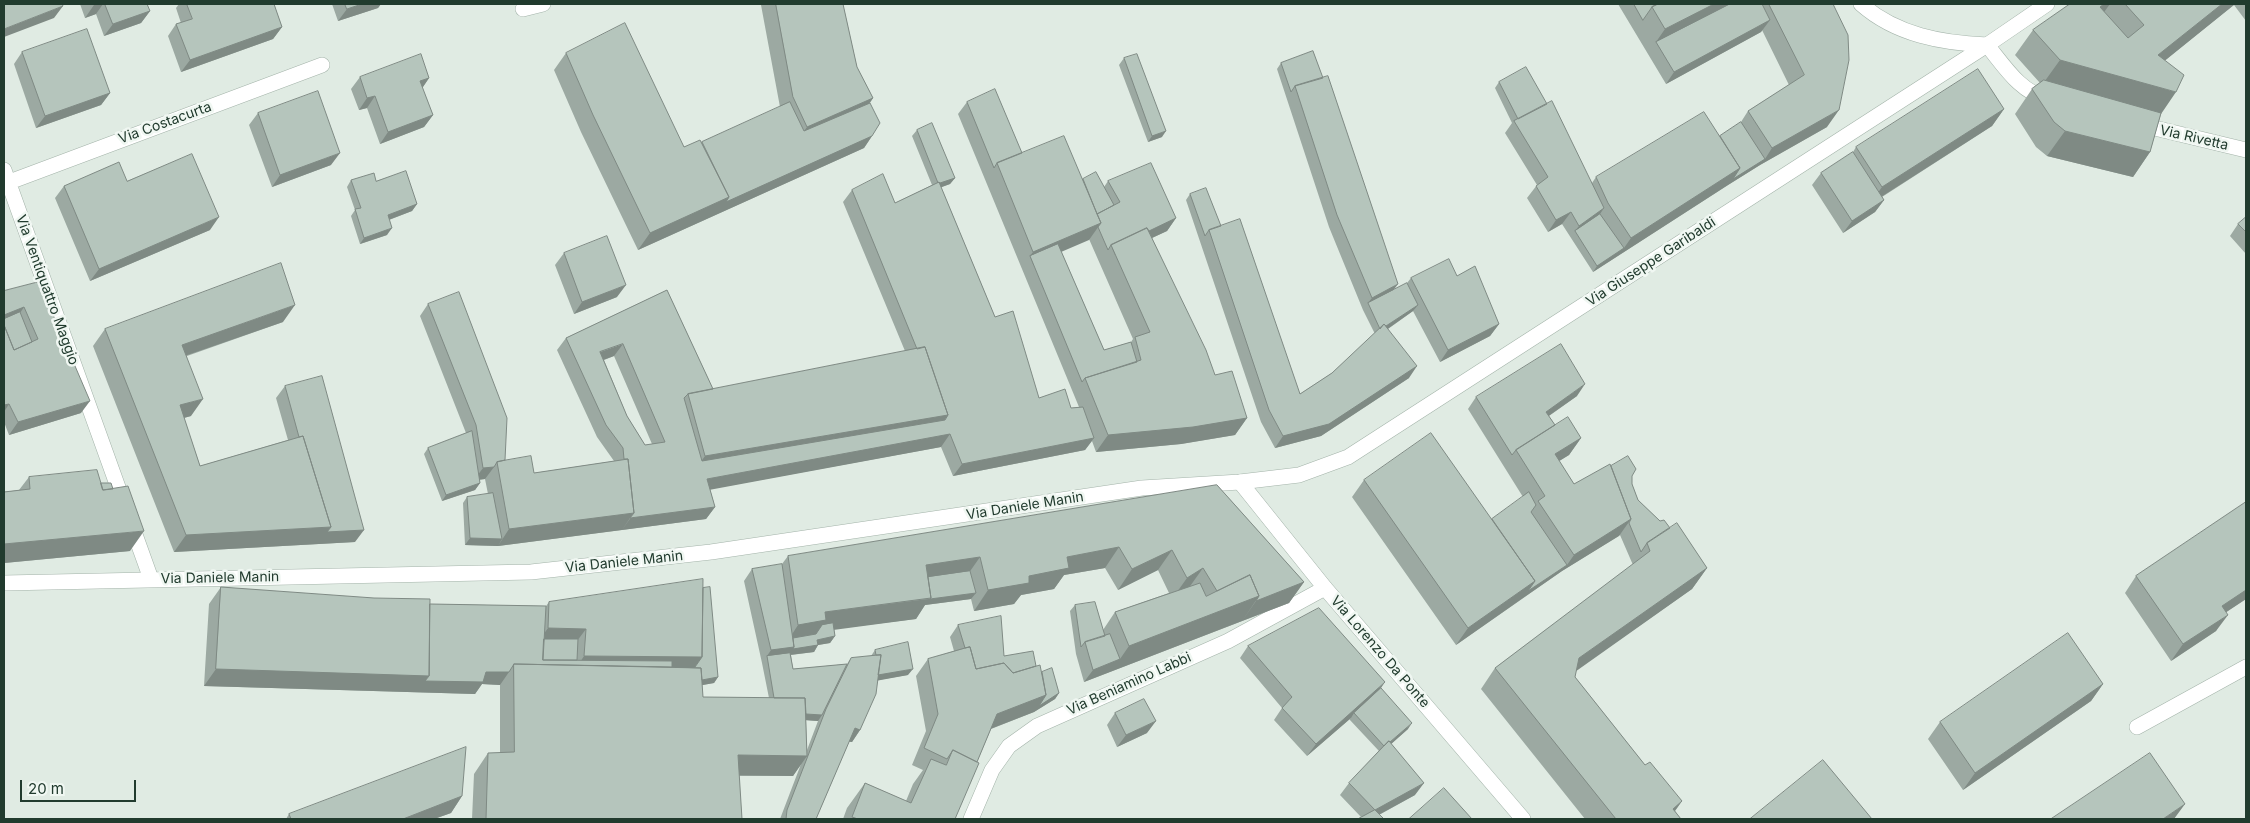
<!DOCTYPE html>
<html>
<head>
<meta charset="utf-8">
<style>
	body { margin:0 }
	#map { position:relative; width:2250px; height:823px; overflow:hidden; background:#e0ebe3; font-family:Inter,sans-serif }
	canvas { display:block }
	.frame { position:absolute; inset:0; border:5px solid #213b2e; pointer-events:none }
	.scale { position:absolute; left:20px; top:780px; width:116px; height:22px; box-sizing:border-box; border:2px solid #213b2e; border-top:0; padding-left:6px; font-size:15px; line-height:18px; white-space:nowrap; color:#213b2e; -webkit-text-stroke:4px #f0f7f2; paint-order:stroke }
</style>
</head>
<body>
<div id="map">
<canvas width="2250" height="823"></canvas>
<div class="frame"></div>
<div class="scale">20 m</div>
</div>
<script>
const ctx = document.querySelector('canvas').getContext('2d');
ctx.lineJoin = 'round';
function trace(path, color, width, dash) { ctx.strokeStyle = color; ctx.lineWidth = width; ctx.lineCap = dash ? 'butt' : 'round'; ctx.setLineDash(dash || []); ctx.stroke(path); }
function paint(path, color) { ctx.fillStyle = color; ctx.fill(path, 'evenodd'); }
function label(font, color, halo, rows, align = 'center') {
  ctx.font = font + ' Inter,sans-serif'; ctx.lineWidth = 5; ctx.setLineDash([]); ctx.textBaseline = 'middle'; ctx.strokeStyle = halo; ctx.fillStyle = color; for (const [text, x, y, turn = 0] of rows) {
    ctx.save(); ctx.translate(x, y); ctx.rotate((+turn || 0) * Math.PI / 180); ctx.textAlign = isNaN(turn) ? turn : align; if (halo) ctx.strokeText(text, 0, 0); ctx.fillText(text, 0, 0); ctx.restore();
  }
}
const pedestrian = new Path2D(`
	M1987,45c18,22 33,47 61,54
	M2138,124l108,26`);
const minor = new Path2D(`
	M1861,4c35,31 81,39 126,41
	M523,9l20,-5
	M4,170l147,409
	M4,184l318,-119
	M1240,482l85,106 198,231
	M2137,727l109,-60
	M971,819l21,-49 17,-24 28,-20 191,-85 97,-53`);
const tertiary = new Path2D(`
	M4,583l527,-11 180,-20 431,-64 98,-6 59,-7 49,-18 639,-412 60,-41`);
const wall = new Path2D(`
	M80,4h67l3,7 -9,12 -37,13 -8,-22 -11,4z
	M179,4h95l8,23 -9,12 -92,33 -13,-36 8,-12 5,-1 -5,-15z
	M332,4h49l-3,4 -40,13z
	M761,4h82l14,63 16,31 -3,5 2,33 -8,12 -226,102 -57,-118 -27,-62 12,-17 118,94 18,-5 78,-35 -19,-102z
	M1618,4h215l-6,123 -67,38 -32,20 -135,87 -31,-48 -14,8 -21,-34 10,-13 -32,-52 7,-10 -17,-35 4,-6 48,22 45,79 4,-6 124,-41 21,-14 7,-11 41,-26 -27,-55 -1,2 -95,52z
	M2070,4h176v17l-12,-16 -69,55 -4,54 -11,38 -17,25 -86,-21 -11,-9 -21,-33 17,-25 8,-6 -25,-28 18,-25z
	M1313,51l81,239 13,-7 4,-5 46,-2 42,48 -9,12 -50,26 -27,-51 -25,18 21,49 -88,58 -46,12 -14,-26 -75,-222 4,-6 31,32 79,168 32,-21 43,-39 -12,-24 -34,-83 -52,-158 4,-6z
	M22,52l88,41 -9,12 -65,23 -22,-64z
	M1124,58l38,79 -14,5 -29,-77z
	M360,77l69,1 -7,10 11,27 -9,12 -44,17 -13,-36 -8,2 -8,-21z
	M967,102l55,51 61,26 21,8 4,-6 68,37 -9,13 -15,7 63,137 32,43 -12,17 -54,9 -85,8 -4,-11 -7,9 -132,26 -12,-29 -231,42 5,18 -9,12 -208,27 -33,-1 -2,-42 4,-6 21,-3 -3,-15 -6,1 1,3 -5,7 -33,11 -18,-47 4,-6 38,-15 -46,-117 8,-12 77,156 29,13 80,-12 -17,-24 -40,-87 9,-12 101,-48 46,99 192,-38 -62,-149 9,-12 43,13 37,-18 -20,-49 5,-6 38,48 -5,6 -9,3 54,130 44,81 32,10 8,-1 -121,-293zM1089,239l44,100 -2,3 -27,8 -43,-99zM614,356l38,88 -7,1 -18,-29 -23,-56z
	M2004,109l-12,17 -110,71 2,3 -9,12 -32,21 -31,-48 9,-12 32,-21 3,-5z
	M258,113l73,52 -59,22 -23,-62z
	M351,180l25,1 41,23 -5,7 -23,9 -2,15 -27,9 -9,-28 4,-6 -8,-23z
	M127,181l83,49 -120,51 -35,-83 9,-12z
	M2246,217v37l-16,-18 8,-12z
	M564,253l53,44 -43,17 -19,-49z
	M39,282l42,131 -72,22 -5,-13v-131z
	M283,322l-96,34 4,60 -7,2 16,48 88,-26 -12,-42 9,-12 70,156 -181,10 -81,-206 12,-17z
	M1577,396l-28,20 6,9 26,13 -12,17 -10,6 15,23 37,-18 21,10v8l6,16 22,21 10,7 37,40 -15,21 -116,81 -1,7 70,88 37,36 -7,10 6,8h-96l-104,-130 14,-21 138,-103 -13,-30 -58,36 -106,74 -104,-148 12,-17 128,39 31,-22 -55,-88 8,-12z
	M29,477l72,6 29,68 -126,12v-71l15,-2z
	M1217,485l87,97 -15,21 -205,79 -8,-28 -6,-43 5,-6 28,25 12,-18 54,-19 -11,-23 -40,20 -13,-22 -41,7 -10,14 -33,6 -7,9 -40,7 -3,-12 -46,6 -9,14 -82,10 1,7 -5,7 -12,2 -4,7 -23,3 2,14 54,-5 4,-6 20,-2 4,-6 33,25 -30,5 -18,50 -8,12h-3l-33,77h-36l21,-55 -8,12h-54l3,43h-270l2,-45 14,-21h12v-68l-18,-1 -7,10 -271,-8 5,-82 12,-17 209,17 116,2 3,-4 154,-14 15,89 -4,6 -12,2 1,12 66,1 -7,-35 -18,-82 8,-12 30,-5 6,-8zM806,720l12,1 -11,29z
	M2246,502v97l-20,13 -10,19 -45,30 -46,-68 11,-17z
	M958,625l46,31 32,10 23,27 -4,6 -21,13 -43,17 -14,33 -22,57h-112l4,-11 18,-25 41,18 7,-17 10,-14 -11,-5 14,-34 -10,-55 12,-17 26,-8 -4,-14z
	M1248,646l133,42 27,41 -17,15 24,51 -36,20 -18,2 -21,-22 9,-12 30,-32 -30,-32 2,-1 -44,38 -33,-36 8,-12 -42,-50z
	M2103,684l-12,17 -128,89 -35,-51 12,-17z
	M1115,713l32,20 -30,14 -10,-22z
	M462,796l-11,17 -17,6h-148l3,-5z`);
const shadedWall = new Path2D(`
	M99,4h4l-7,10 -11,4 9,-13z
	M362,4h19l-3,4 -40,13 9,-12z
	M1714,4h30l-88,38 9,-13z
	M2104,4h6l-11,15 1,-12z
	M2222,4h13l-94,76 17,-25z
	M63,6l-9,12 -50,19v-8z
	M150,11l-9,12 -37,13 9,-12z
	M1770,20l-9,12 -95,52 8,-12z
	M282,27l-9,12 -92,33 9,-12z
	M2060,60l116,32 -17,25 -117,-32z
	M429,78l-8,12 -1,-9z
	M110,93l-9,12 -65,23 9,-12z
	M375,96l-8,12 -8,2 8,-12z
	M873,98l-12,17 -66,29 12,-17z
	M2004,109l-12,17 -122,78 12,-17z
	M1839,110l-12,17 -67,38 -32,20 -135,87 4,-6 27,-18 7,-10 109,-70 25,-9 7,-11z
	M433,115l-9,12 -44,17 8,-12z
	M1166,131l-4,6 -14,5 4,-6z
	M2065,131l85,21 -17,25 -86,-21z
	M872,136l-8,12 -226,102 12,-17 79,-36z
	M340,153l-9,12 -59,22 8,-12z
	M955,178l-5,6 -16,6 4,-7z
	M1884,200l-9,12 -32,21 9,-12z
	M417,204l-5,7 -29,11 5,-7z
	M1604,208l-8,12 -21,11 4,-5z
	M1571,212l-9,12 -14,8 8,-12z
	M219,217l-9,13 -120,51 9,-12z
	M1176,218l-9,13 -52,24 -3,-7z
	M1101,223l-12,17 -56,24 -3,-8 3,-4z
	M392,228l-5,7 -27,9 4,-6z
	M1398,284l-9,12 -21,7 4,-5z
	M626,285l-9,12 -43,17 8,-12z
	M295,305l-12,17 -113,39 12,-16z
	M1418,305l-5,6 -37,26 4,-7z
	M24,307l-8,12 -12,5v-9z
	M1499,324l-9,12 -50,26 8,-12z
	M623,344l-9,12 -22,8 8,-12z
	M1417,366l-8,12 -88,58 -46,12 8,-12z
	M1585,384l-8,12 -40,28 9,-12z
	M203,399l-12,17 -23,6 12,-17z
	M90,401l-9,12 -72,22 9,-13z
	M9,404l-5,8v-7z
	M948,415l-12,17 -243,41 12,-17z
	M1247,418l-12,17 -54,9 -85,8 12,-17z
	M950,434l-9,13 -243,45 9,-13z
	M1094,438l-9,12 -132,26 9,-12z
	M1581,438l-12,17 -26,16 12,-17z
	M494,467l-9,12 -11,1 9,-12z
	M480,483l-5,7 -33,11 4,-6z
	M715,507l-9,12 -84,11 8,-12z
	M634,513l-12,17 -124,16 11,-17z
	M1631,519l-12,17 -57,35 -39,27 5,-7 39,-26 7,-10z
	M331,527l33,3 -9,12 -181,10 12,-17z
	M144,531l-14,20 -126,12v-19z
	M470,538l32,1 -4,7 -33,-1z
	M1119,547l-14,21 -41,7 -10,14 -33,6 -7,9 -40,7 14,-21 41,-14 38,-19z
	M1172,550l-14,20 -40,20 14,-21z
	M980,557l-14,20 -49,8 9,-20z
	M1203,568l-15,21 -16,10 15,-21z
	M1707,568l-15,21 -127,90 14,-21z
	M1535,581l-12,17 -67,47 12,-17z
	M1304,582l-15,21 -47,18 14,-20z
	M2246,590v9l-36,24 12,-17z
	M976,593l-5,6 -46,6 -9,14 -98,13 -7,8 -22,-1 9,-14 27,-13z
	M1259,596l-17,25 -158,61 9,-12 27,-11 9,-13z
	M2228,615l-12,16 -45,30 12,-17z
	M548,628l38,1 -12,16h-38z
	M835,636l-5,7 -12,2 -4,7 -25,3 -22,1 4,-6z
	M584,656l118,1 -12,17 -113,-7z
	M216,669l270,3h23l-9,13 -18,-1 -7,10 -271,-8z
	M913,669l-5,6 -38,7 5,-7z
	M718,677l-4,6 -28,5h-23z
	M1385,682l-8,12 -23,19 -3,5 -44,38 9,-12z
	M2103,684l-12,17 -128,89 12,-17z
	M1059,693l-4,6 -21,13 -49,19 12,-17 49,-19z
	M777,712l45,3 -4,6 -45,-3z
	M1156,721l-9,12 -30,14 9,-12z
	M1412,723l-4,6 -27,24 4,-6z
	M855,728l5,2 -8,12 -5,-1z
	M738,755l69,1 -14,20 -70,-1z
	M1424,783l-9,12 -44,24 4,-9z
	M462,796l-11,17 -17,6h-31z
	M1682,801l-13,18 4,-10z
	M2185,804l-11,15h-11z`);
const building = new Path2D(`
	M4,4h58l1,2 -59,23z
	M105,4h42l3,7 -37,13z
	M187,4h87l8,23 -92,33 -14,-36 16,-5z
	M345,4h17l-15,5z
	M776,4h67l14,63 16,31 -66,29 -14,-30z
	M1634,4h24l-6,3 -9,13z
	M1658,4h56l-49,25 -13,-22z
	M1730,4h32l8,16 -96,52 -18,-30z
	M1769,4h64l15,31 1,25 -10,50 -67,38 -24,-37 56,-36z
	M2070,4h34l-4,3 28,31 16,-13 -19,-21h97l-64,51 26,20 -8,17 -116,-32 -27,-30z
	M625,23l59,124 16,-7 29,57 -79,36 -57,-118 -27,-62z
	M87,29l23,64 -65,23 -23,-64z
	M1313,51l10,27 -28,8 -4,6 -10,-29z
	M421,54l8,24 -9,3 13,34 -45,17 -13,-36 -8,2 -7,-21z
	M1137,54l29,77 -14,5 -28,-78z
	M1526,67l21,37 -29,15 -19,-37z
	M1978,69l26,40 -122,78 -26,-40z
	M1328,76l70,208 -26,14 -35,-83 -42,-129z
	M2044,80l117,33 -11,39 -85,-21 -11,-9 -22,-33z
	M995,89l27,64 -25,10 -3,5 -27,-66z
	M318,91l22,62 -60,22 -22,-62z
	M1552,101l52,107 -25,18 -8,-14 -15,8 -20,-34 12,-9 -34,-56z
	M790,102l14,29 66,-28 10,20 -8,13 -146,66 3,-5 -27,-55z
	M1704,112l36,56 -109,70 -23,-35 -12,-26z
	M1741,122l24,37 -32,20 7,-11 -20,-32z
	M932,123l23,55 -15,5 -1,-1 -1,1 -21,-53z
	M1064,136l37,87 -68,29 -36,-89z
	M1853,152l31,48 -32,21 -31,-48z
	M192,154l27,63 -120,52 -35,-83 55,-24 8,19z
	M1151,163l25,55 -27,13 -2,-3 -36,17 -3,5 -10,-23 3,-4 -4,-9 23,-12 -12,-21z
	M406,171l11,33 -29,11 4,13 -28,10 -9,-29 6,-1 -10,-28 23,-7 2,8z
	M1096,172l18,33 -17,9 -14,-35z
	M883,174l12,29 44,-21 56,135 18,-6 26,87 26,-9 6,19 12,-1 11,31 -132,26 -12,-30 -243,45 8,28 -85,11 4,-5 -6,-54h-4l-1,-11 -17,-23 -40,-87 101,-48 46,99 -25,5 -4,4 18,63 243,-41 3,-5 -23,-68 -8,2 -65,-159zM623,344l42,98 -20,3 -18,-29 -27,-64z
	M1206,188l15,38 -12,4 -4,6 -15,-42z
	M1600,214l24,34 -27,18 -22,-35z
	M2246,217v15l-8,-8z
	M1240,219l60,175 32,-21 52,-49 33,42 -88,58 -46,12 -14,-26 -60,-180z
	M1147,228l59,122 9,25 17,-4 15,47 -54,9 -85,8 -23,-57 56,-18 -6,-23 15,-5 -39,-87z
	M607,236l19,49 -44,17 -18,-49z
	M1058,244l46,106 27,-8 6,20 -52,16 -3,4 -52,-126z
	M1449,259l8,17 18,-10 24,58 -51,26 -37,-72z
	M281,263l14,42 -113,40 21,54 -23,6 20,61 103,-30 28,91 -145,8 -81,-206z
	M39,282l51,119 -72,21 -9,-18 -5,1v-80l10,25 24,-11 -14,-32 -20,8v-24z
	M1407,283l11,22 -32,21 -2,-2 -4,5 -12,-26z
	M459,292l48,126 -2,42 -8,2 -3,5 -11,1 -7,-43 -48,-121z
	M20,312l12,30 -18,8 -10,-25v-6z
	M1561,344l24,40 -39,28 9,13 -39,25 -4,5 -36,-58z
	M925,347l23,68 -243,41 -17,-62z
	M322,376l42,154 -37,2 4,-5 -28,-91 -4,1 -14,-51z
	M1568,417l13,21 -26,16 19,30 36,-20 21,55 -57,36 -36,-54 7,-5 -29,-46z
	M472,431l8,52 -34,12 -18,-47z
	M1431,433l104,148 -67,47 -104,-148z
	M531,456l3,17 94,-14 6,54 -125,16 -12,-67z
	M1628,456l8,13 -4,7v8l6,16 22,21 4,-1 6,8 -23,15 -6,9 -12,-29 2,-4 -20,-53z
	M97,470l6,20 25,-4 16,45 -140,13v-52l26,-3 -1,-12z
	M101,483h10l2,6 -10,1z
	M1217,485l87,97 -48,19 3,-5 -9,-21 -33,16 -14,-23 -16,10 -15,-28 -40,19 -13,-22 -52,10 2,11 -40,8v7l-41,7 -8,-33 -54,8 5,33 -106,14 1,8 -28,5 -10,-69z
	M1529,492l7,13 -5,7 36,53 -39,26 7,-10 -43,-62z
	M493,493l9,46 -32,-1 -3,-41z
	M2246,502v88l-24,16 6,9 -45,29 -47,-68z
	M1677,523l30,45 -128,90 -4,19 70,88 5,-3 32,39 -9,8 8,10h-65l-121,-151 155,-117 -3,-8z
	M782,564l12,83 -23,3 -19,-81z
	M970,571l6,22 -46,6 1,-1 -3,-21z
	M1250,575l9,21 -130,50 -14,-34 85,-29 6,13z
	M703,579l-1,78 -118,-1 2,-27 -38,-1 1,-26z
	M221,587l153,11 56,1 -1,77 -213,-7z
	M710,587l8,90 -16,3 -1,-12 -26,-1h20l7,-10 1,-69z
	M1095,602l10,34 -20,6 -4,5 -6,-42z
	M430,604l116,2 -3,54 129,1v6l-158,-3 -5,8h-23l-3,10 -58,-1 4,-5z
	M1319,608l66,74 -69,62 -34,-36 10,-11 -44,-51z
	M1001,616l3,40 29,-5 3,15 -23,7 -9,-10 -28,6 -6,-22 -5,1 -7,-23z
	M833,623l2,13 -18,4 1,5 -25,4 1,-2 -1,-9 23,-4 6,-9z
	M2068,633l35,51 -128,89 -35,-51z
	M1110,634l10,25 -27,11 -8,-28z
	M544,639h34l-1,21h-34z
	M908,642l5,27 -35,6 3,-20h-5l-1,-5z
	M970,647l6,22 28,-6 9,10 27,-8 6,30 -49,19 -20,48 -24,-12 -6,9 -23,-11 14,-34 -10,-55z
	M790,653l3,16 54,-5 -25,51 -16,-1 -1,-16h-31l-7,-42z
	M881,655l-5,39 -16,36 -5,-2 -39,91h-30l1,-9 39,-101 25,-51z
	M514,664l187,4 2,29 102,1 2,58 -69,-1 4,64h-256l2,-66 26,-1z
	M1052,668l7,25 -20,13 7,-11 -4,-23z
	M1381,688l31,35 -22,19 -1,-1 -5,5 -30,-33z
	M1144,699l12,22 -30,14 -11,-22z
	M1389,741l35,42 -49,27 -26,-27z
	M466,747l-4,49 -59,23h-112l-2,-5z
	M953,750l26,13 -24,56h-97l-6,-2 13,-34 46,20 20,-44 15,6z
	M2150,753l35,51 -22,15h-112z
	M1823,760l49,59h-122z
	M1444,788l28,31h-63z
	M1375,810l9,9h-26z`);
const streetNames = [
	["Via Costacurta",165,123,-20],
	["Via Rivetta",2194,138,13],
	["Via Giuseppe Garibaldi",1651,262,-33],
	["Via Ventiquattro Maggio",47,290,70],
	["Via Daniele Manin",1025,506,-9],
	["Via Daniele Manin",624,562,-6],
	["Via Daniele Manin",220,578,-1],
	["Via Lorenzo Da Ponte",1380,652,49],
	["Via Beniamino Labbi",1129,684,-24]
];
trace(pedestrian, '#a3b3a9', 16);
trace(minor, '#a3b3a9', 16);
trace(tertiary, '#a3b3a9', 16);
trace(pedestrian, '#fff', 15);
trace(minor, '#fff', 15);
trace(tertiary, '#fff', 15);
paint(wall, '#9ca9a2');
paint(shadedWall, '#7f8a84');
paint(building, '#b5c5bc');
trace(building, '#7f8a84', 1);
label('14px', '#213b2e', '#f0f7f2', streetNames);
</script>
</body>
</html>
